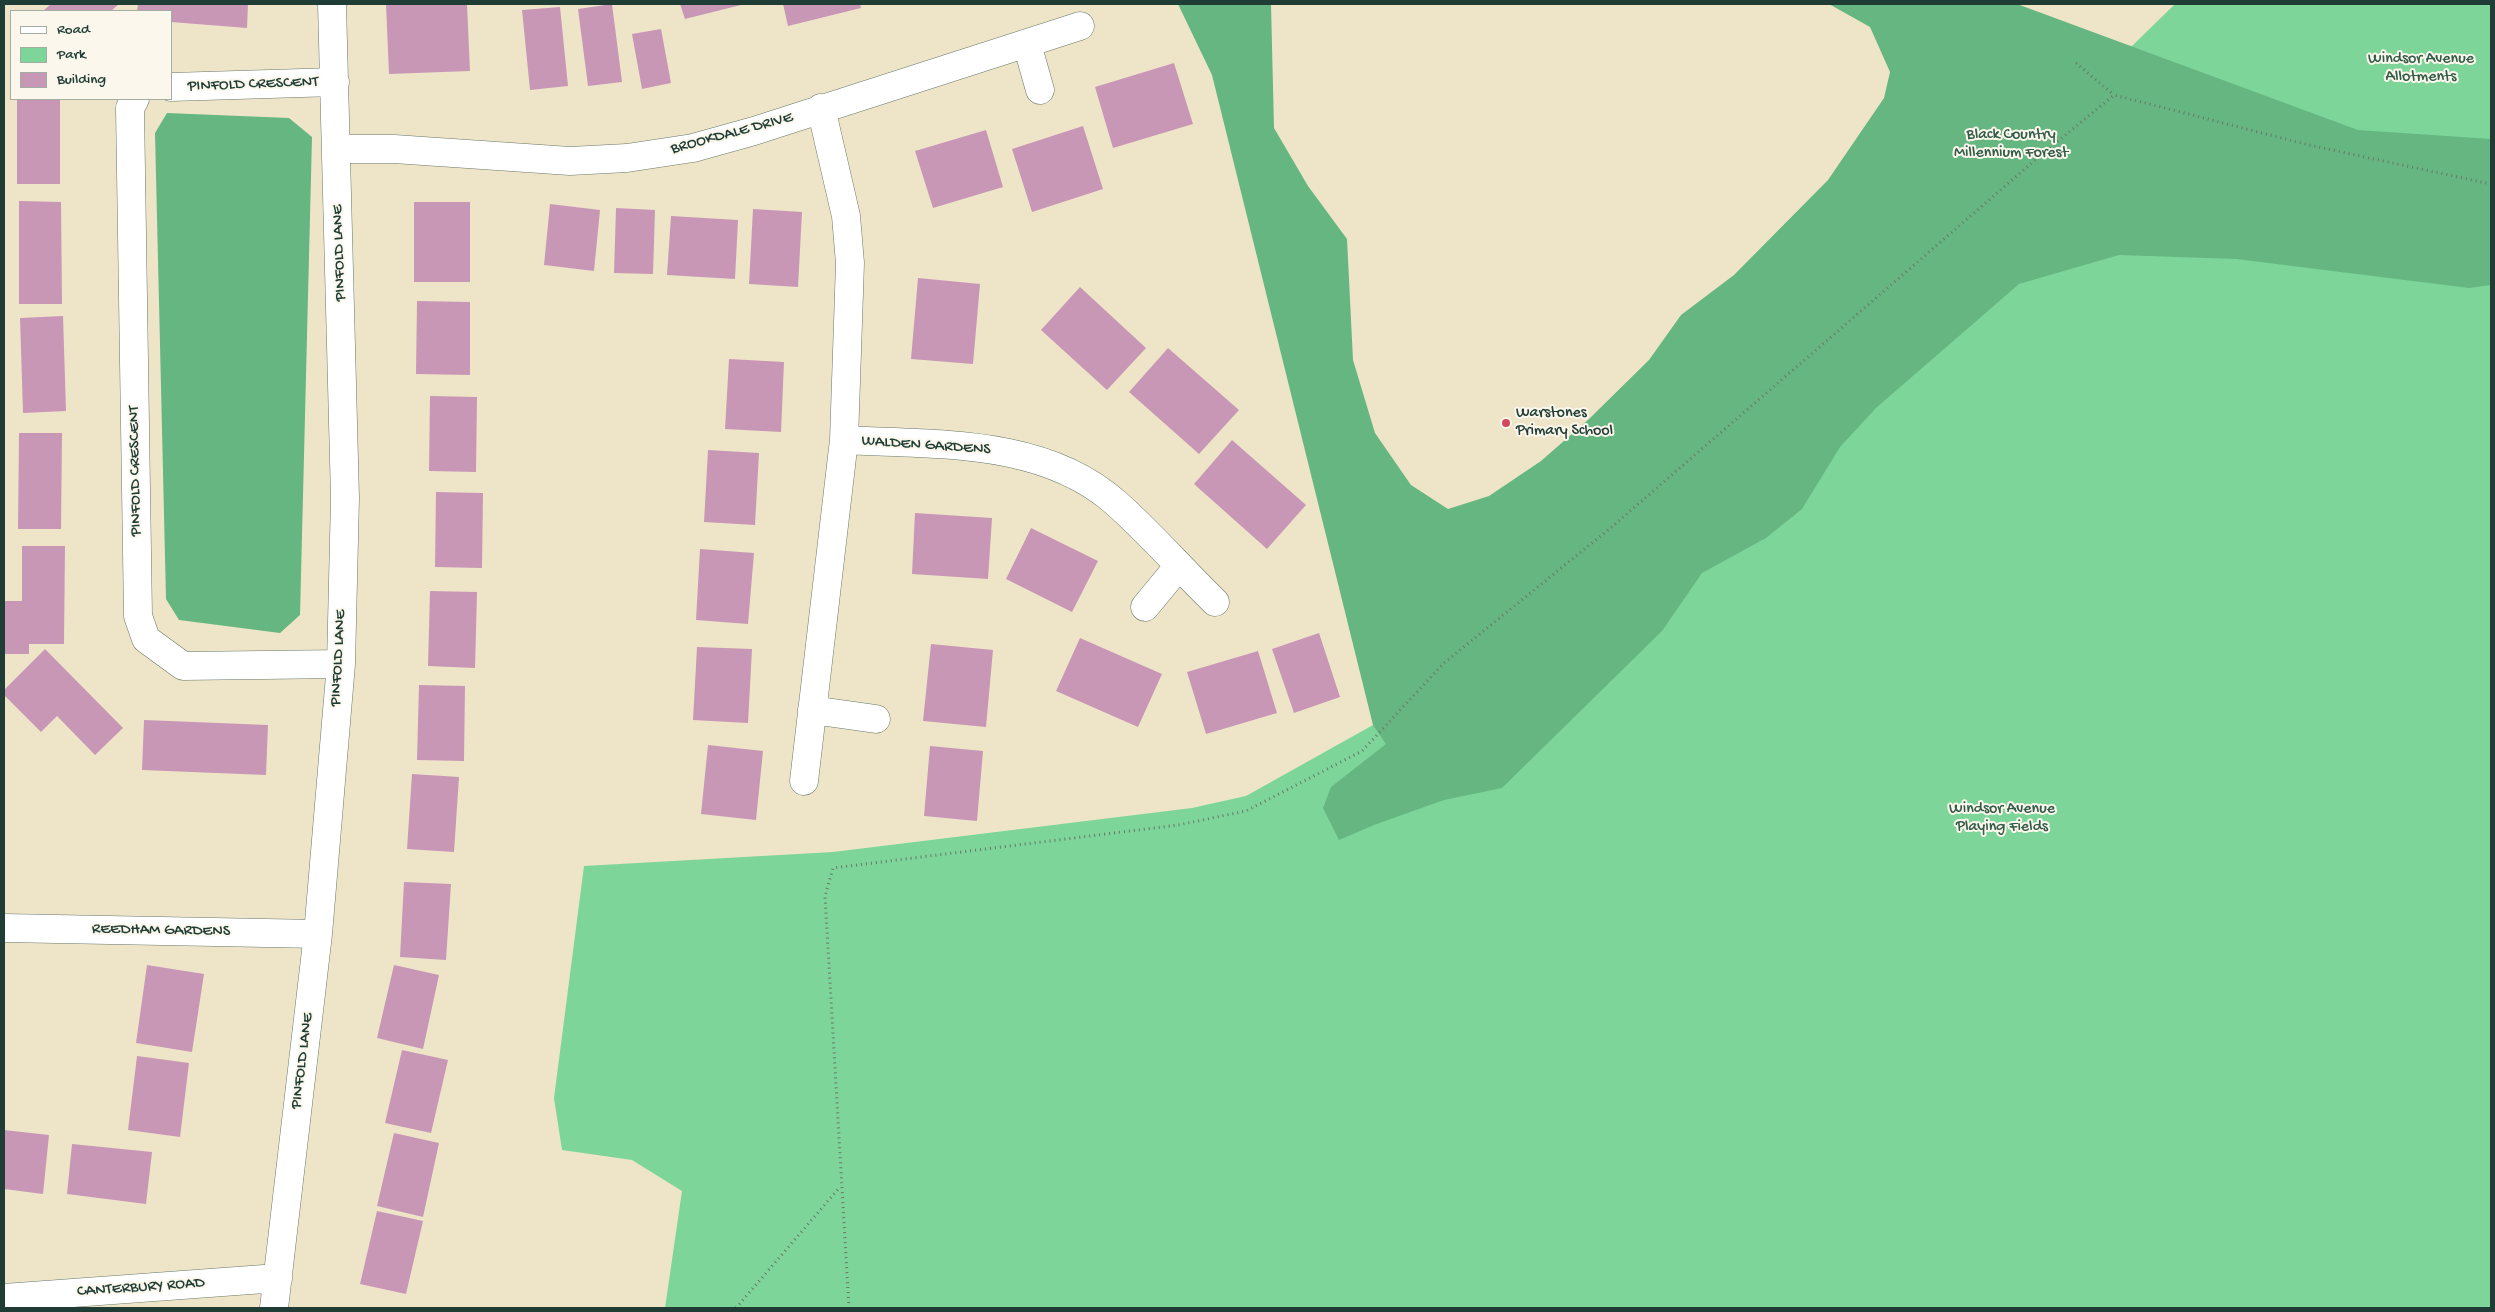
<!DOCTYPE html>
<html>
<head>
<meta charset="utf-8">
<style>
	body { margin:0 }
	#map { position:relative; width:2495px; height:1312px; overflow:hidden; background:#eee5c8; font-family:"Gochi Hand",sans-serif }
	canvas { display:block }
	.frame { position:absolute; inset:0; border:5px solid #1f3d34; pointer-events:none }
	.legend { position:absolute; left:10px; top:10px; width:162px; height:90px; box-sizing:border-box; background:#fbf7ec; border:1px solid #a3ada2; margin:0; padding:6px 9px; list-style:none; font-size:15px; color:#1f3d34 }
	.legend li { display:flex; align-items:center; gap:10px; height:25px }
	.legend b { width:25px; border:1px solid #a3ada2 }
</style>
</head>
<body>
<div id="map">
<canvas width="2495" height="1312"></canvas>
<div class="frame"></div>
<ul class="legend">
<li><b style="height:6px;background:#fff"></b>Road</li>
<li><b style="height:14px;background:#7dd59a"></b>Park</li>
<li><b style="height:14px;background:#c897b6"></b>Building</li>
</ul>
</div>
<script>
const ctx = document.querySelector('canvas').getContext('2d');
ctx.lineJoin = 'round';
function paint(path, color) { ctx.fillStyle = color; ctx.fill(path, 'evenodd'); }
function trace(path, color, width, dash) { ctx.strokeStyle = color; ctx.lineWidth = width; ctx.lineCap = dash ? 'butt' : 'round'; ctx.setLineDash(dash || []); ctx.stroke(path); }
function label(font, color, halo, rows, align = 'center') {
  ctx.font = font + ' "Gochi Hand",sans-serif'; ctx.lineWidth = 4; ctx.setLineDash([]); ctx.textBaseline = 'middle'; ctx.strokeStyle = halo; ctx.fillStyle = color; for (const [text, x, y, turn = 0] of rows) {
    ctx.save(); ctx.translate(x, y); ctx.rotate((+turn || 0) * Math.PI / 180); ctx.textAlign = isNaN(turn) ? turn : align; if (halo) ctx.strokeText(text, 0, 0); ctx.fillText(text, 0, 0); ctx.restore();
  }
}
const green = new Path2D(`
	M2175,4h316v1304h-1826l17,-117 -50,-31 -70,-10 -8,-52 30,-232 249,-14 359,-44 54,-12 127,-71 760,-680z`);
const forest = new Path2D(`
	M1178,4h93l3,124 34,58 39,53 6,121 22,73 36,52 37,24 41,-13 52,-35 48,-42 60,-59 32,-45 53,-40 94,-95 56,-82 6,-26 -20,-45 -41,-23h188l341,126 133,9v146l-22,3 -233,-29 -117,-4 -100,29 -143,124 -36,39 -38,62 -36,29 -64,35 -40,58 -160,157 -58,12 -70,25 -35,15 -16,-32 8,-21 55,-43 -13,-19 -161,-650z
	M167,113l122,5 23,19 -12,478 -20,18 -101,-13 -13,-21 -11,-466z`);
const building = new Path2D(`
	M51,4h68l-8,7h-68z
	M138,4h110l-1,24 -76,-6v-11h-34z
	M386,4h81l3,67 -81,3z
	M612,4l10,78 -34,4 -10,-77z
	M680,4h65l-60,15z
	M783,4h77l1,4 -73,18z
	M560,7l8,79 -38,4 -8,-80z
	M661,29l10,54 -29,6 -10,-55z
	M1174,63l19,61 -80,24 -18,-61z
	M17,99h43v85h-43z
	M1083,126l20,63 -71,23 -20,-63z
	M986,130l17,57 -70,21 -18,-57z
	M19,201l42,1 1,102h-43z
	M414,202h56v80h-56z
	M550,204l50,6 -6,61 -50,-6z
	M616,208l39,2 -2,64 -39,-1z
	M753,209l49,3 -4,75 -49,-3z
	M671,216l67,4 -3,59 -68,-4z
	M918,278l62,6 -7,80 -62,-5z
	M1080,287l66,61 -39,42 -66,-60z
	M417,301l53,1v73l-54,-1z
	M63,316l3,95 -43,2 -3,-95z
	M1168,348l71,62 -40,44 -70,-62z
	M729,359l55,3 -3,70 -56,-3z
	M430,396l47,1 -1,75 -47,-1z
	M19,433h43l-1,96h-43z
	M1232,440l74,65 -39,44 -73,-65z
	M708,450l51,3 -4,72 -51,-3z
	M436,492l47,1 -1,75 -47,-1z
	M915,513l77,5 -4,61 -76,-5z
	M1031,528l67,33 -26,51 -66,-33z
	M22,546h43l-1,98h-35v10h-25v-53h18z
	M700,549l54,4 -6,71 -52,-4z
	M430,591l47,1 -2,76 -47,-2z
	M1319,633l21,64 -46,16 -22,-64z
	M1080,638l82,36 -24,53 -82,-36z
	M931,644l62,6 -7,77 -63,-6z
	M697,647l55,2 -4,74 -55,-3z
	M45,649l78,79 -28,27 -38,-39 -16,16 -37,-37v-5z
	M1258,651l19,62 -71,21 -19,-62z
	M419,685l46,1 -1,75 -47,-1z
	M144,720l124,5 -2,50 -124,-5z
	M708,745l55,6 -7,69 -55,-6z
	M930,746l53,5 -6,70 -53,-5z
	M412,774l47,3 -5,75 -47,-3z
	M404,882l47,2 -5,76 -46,-3z
	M147,965l57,9 -12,78 -56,-9z
	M394,965l45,10 -16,74 -46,-11z
	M402,1050l46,10 -17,73 -46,-10z
	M137,1056l52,7 -9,74 -52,-7z
	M4,1130l45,5 -6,59 -39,-5z
	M394,1133l45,10 -16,74 -46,-11z
	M72,1144l80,8 -6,52 -79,-10z
	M377,1211l46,10 -17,73 -46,-10z`);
const path = new Path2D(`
	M2076,63l38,32
	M736,1308l104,-121
	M849,1308l-24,-412 8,-28 345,-43 68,-14 116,-60 82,-88 169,-137 421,-365 80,-66 195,50 182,39`);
const street = new Path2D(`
	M1027,44l13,46
	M171,87l164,-5
	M135,99l-5,9 8,508 8,23 37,27 158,-2
	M337,149h57l176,12 57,-3 66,-10 61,-17 326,-105
	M844,440c91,5 199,-2 272,63 35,31 66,67 99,99
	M1145,607l33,-40
	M812,710l64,9
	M804,781l40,-341 6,-177 -4,-47 -25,-108
	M4,928l314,6
	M4,1298l274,-20
	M274,1308l44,-374 23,-270 4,-166 -13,-494`);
const markers = [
	[1506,423,5,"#d1495b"]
];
const parkNames = [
	["Windsor Avenue",2421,60],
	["Allotments",2421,78],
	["Black Country",2011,136],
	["Millennium Forest",2011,154],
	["Windsor Avenue",2002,810],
	["Playing Fields",2002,828]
];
const streetNames = [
	["PINFOLD CRESCENT",253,85,-2],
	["BROOKDALE DRIVE",732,134,-15],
	["PINFOLD LANE",340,253,-92],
	["WALDEN GARDENS",926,446,4],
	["PINFOLD CRESCENT",136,471,-91],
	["PINFOLD LANE",339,658,-87],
	["REEDHAM GARDENS",161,931,1],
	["PINFOLD LANE",303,1061,-83],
	["CANTERBURY ROAD",141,1288,-4]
];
const poiNames = [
	["Warstones",1516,414],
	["Primary School",1516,432]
];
paint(green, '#7dd59a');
paint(forest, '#66b682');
paint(building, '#c897b6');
trace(street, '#677868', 29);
trace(path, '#677868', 3, [1, 4]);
trace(street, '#fff', 28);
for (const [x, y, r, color] of markers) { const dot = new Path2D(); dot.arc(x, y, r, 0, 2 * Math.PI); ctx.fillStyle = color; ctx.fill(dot); trace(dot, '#fbf7ec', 2); }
label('16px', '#325b48', '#fbf7ec', parkNames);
label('16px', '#1f3d34', '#fbf7ec', streetNames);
label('16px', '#1f3d34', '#fbf7ec', poiNames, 'left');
</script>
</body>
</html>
